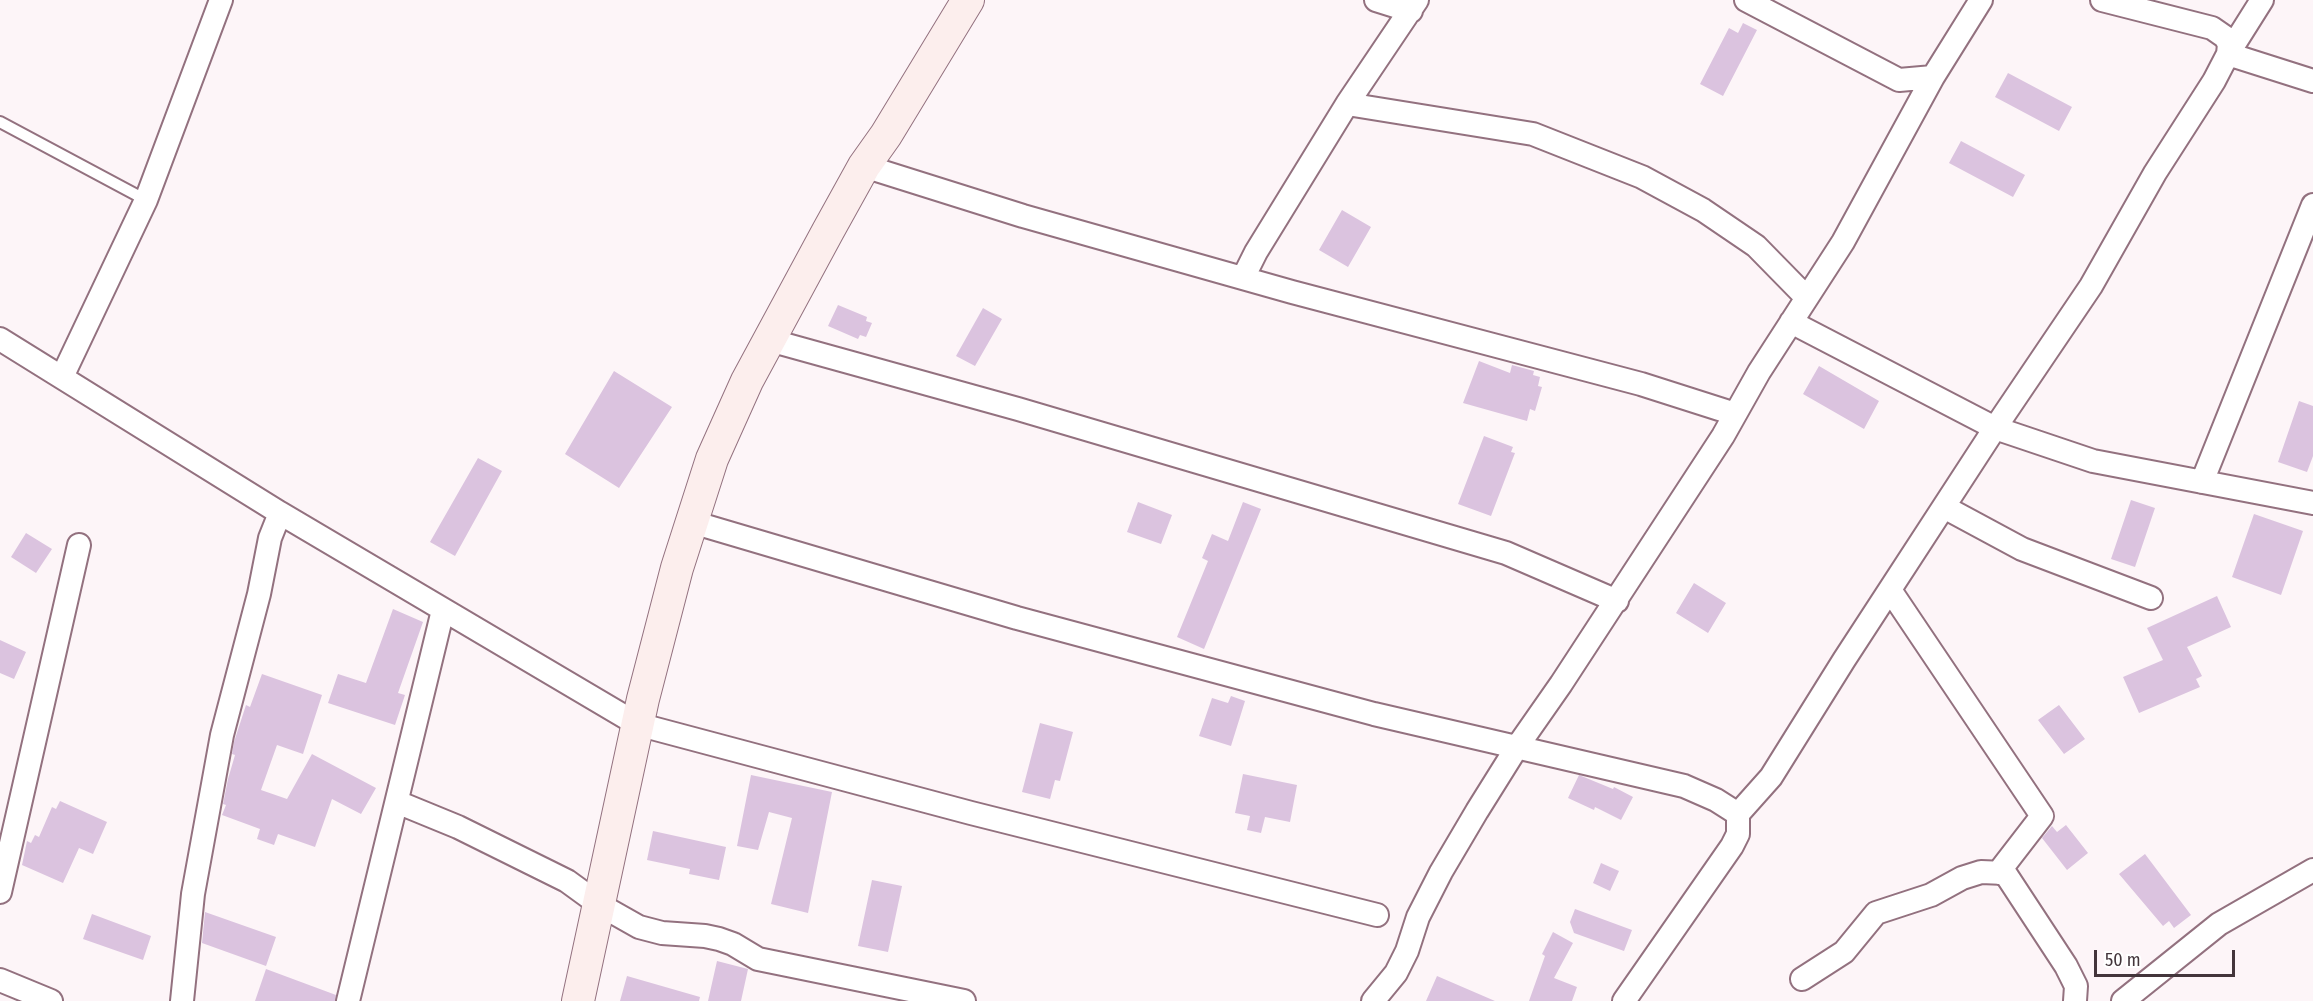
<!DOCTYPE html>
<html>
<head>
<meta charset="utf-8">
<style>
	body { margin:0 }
	#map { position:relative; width:2313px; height:1001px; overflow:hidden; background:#fdf5f8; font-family:"Fira Sans Condensed",sans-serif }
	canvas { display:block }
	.scale { position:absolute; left:2094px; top:950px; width:141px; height:27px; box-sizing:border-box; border:3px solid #43353b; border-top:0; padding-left:8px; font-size:18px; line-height:21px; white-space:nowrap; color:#43353b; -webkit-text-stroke:4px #fff; paint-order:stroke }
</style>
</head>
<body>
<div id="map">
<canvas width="2313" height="1001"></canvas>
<div class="scale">50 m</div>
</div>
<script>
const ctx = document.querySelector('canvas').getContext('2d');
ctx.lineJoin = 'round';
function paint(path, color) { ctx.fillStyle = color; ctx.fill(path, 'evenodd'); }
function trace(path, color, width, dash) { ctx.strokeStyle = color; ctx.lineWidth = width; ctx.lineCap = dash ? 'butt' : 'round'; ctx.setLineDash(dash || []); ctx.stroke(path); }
const building = new Path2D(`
	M1743,23l14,7 -34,66 -23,-12 29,-56 9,5z
	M2008,73l64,34 -13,24 -64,-34z
	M1961,141l64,34 -12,22 -64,-34z
	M1342,210l29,17 -23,40 -29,-17z
	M838,305l29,12 -1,4 6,2 -6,14 -6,-2 -2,4 -30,-13z
	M983,308l19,11 -27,47 -19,-10z
	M1479,361l31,12 2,-8 22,6 -1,4 7,2 -2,9 4,1 -7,24 -5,-2 -3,12 -64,-18z
	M1819,366l60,35 -15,28 -61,-35z
	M614,371l58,36 -53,81 -54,-34z
	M2299,401l14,5v50l-6,16 -29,-10z
	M1484,436l29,11 -2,5 4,1 -24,63 -33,-12z
	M478,458l24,13 -47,85 -25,-14z
	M2131,500l24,8 -20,59 -24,-8z
	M1138,502l34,13 -11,29 -34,-12z
	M1243,502l18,7 -57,140 -27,-12 31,-76 -6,-3 10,-24 16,7z
	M2254,514l49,17 -22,64 -49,-18z
	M26,533l26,16 -16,24 -25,-16z
	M1694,583l32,20 -18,30 -32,-20z
	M2217,596l14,31 -44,20 15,29 -6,3 4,8 -61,26 -16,-36 40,-17 -16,-32z
	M393,609l30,13 -25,71 7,2 -10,30 -67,-22 10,-29 28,9z
	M0,640l26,12 -12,27 -14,-6z
	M262,674l60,21 -19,59 -26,-9 -16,45 26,9 25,-45 64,34 -15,26 -29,-15 -17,48 -37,-13 -4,11 -17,-6 3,-10 -38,-14 4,-10 -3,-1 5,-25 7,-24 -3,-1 2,-12 12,-37 4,2z
	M1231,696l14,5 -14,45 -32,-10 13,-38 16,5z
	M2059,705l26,34 -21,15 -26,-34z
	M1040,723l33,9 -13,49 -5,-1 -5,19 -28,-7z
	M1243,774l54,11 -7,37 -25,-5 -4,16 -14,-3 3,-14 -15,-3z
	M751,775l81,17 -24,121 -37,-9 21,-86 -23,-6 -11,38 -21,-4z
	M1579,775l34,14 1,-2 19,10 -12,23 -26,-13 -1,3 -26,-12z
	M60,801l47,21 -14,32 -14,-6 -16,35 -41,-18 5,-24 4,2 4,-8 4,2 13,-30 4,2z
	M2066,825l22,28 -21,17 -25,-32 10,-12 5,6z
	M653,831l73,16 -7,33 -30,-6 1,-5 -43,-9z
	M2145,854l46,61 -17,13 -5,-7 -6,5 -44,-52z
	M1601,863l18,8 -9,20 -17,-8z
	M872,880l30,6 -14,66 -30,-6z
	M1575,909l57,21 -8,21 -50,-18 -4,-11z
	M205,912l71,25 -10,29 -64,-23z
	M92,914l59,22 -8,24 -60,-21z
	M1553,932l20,11 -19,35 23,9 -5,14h-43l16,-45 -3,-2z
	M717,961l31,8 -7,32h-33z
	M266,969l70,26 -1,6h-80z
	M627,976l73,21 -1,4h-79z
	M1437,976l58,25h-69z`);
const lane = new Path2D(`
	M0,122l146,78`);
const street = new Path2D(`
	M1376,0l35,11
	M1746,0l153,80 34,-3
	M2262,0l-34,54 85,27
	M1347,104l186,30 109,43 61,33 53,36 50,51
	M864,166l159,50 269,76 349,92 94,30
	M1243,278l13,-26 91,-148 70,-104
	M1791,322l204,106 98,33 220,42
	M0,339l280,174
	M769,340l249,69 488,144 111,48
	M62,377l84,-177 75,-200
	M2202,482l111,-277
	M1944,507l78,42 129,49
	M692,522l325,96 357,96 310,72 32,14 22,14 33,-37 73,-117 151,-232 96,-142 64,-113 59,-92 14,-27 1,-10 -4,-7 -13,-9 -110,-28
	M1890,590l152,226 -44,57
	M397,802l61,25 109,54 33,24 39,22 23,6 43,3 14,3 14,5 25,15 206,42
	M0,892l79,-347
	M1802,979l42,-27 32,-39 55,-18 31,-17 19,-6 24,1 61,93 10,20 -1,15
	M0,980l51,21
	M182,1001l11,-107 29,-159 37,-141 11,-56 10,-25 357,211 334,89 406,102
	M348,1001l95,-391
	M1373,1001l23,-28 11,-22 11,-34 23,-45 36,-61 40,-64 44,-63 162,-248 36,-64 84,-130 90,-165 48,-77
	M1624,1001l108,-155 6,-12v-20
	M2123,1001l96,-77 94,-54`);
const secondary = new Path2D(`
	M578,1001l65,-302 34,-131 35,-109 35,-78 81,-150 36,-65 22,-31 82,-135`);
paint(building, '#dbc3df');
trace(lane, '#93717f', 14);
trace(street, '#93717f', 26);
trace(secondary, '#93717f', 34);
trace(lane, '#fff', 10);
trace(street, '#fff', 22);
trace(secondary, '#fceeed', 32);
</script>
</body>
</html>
